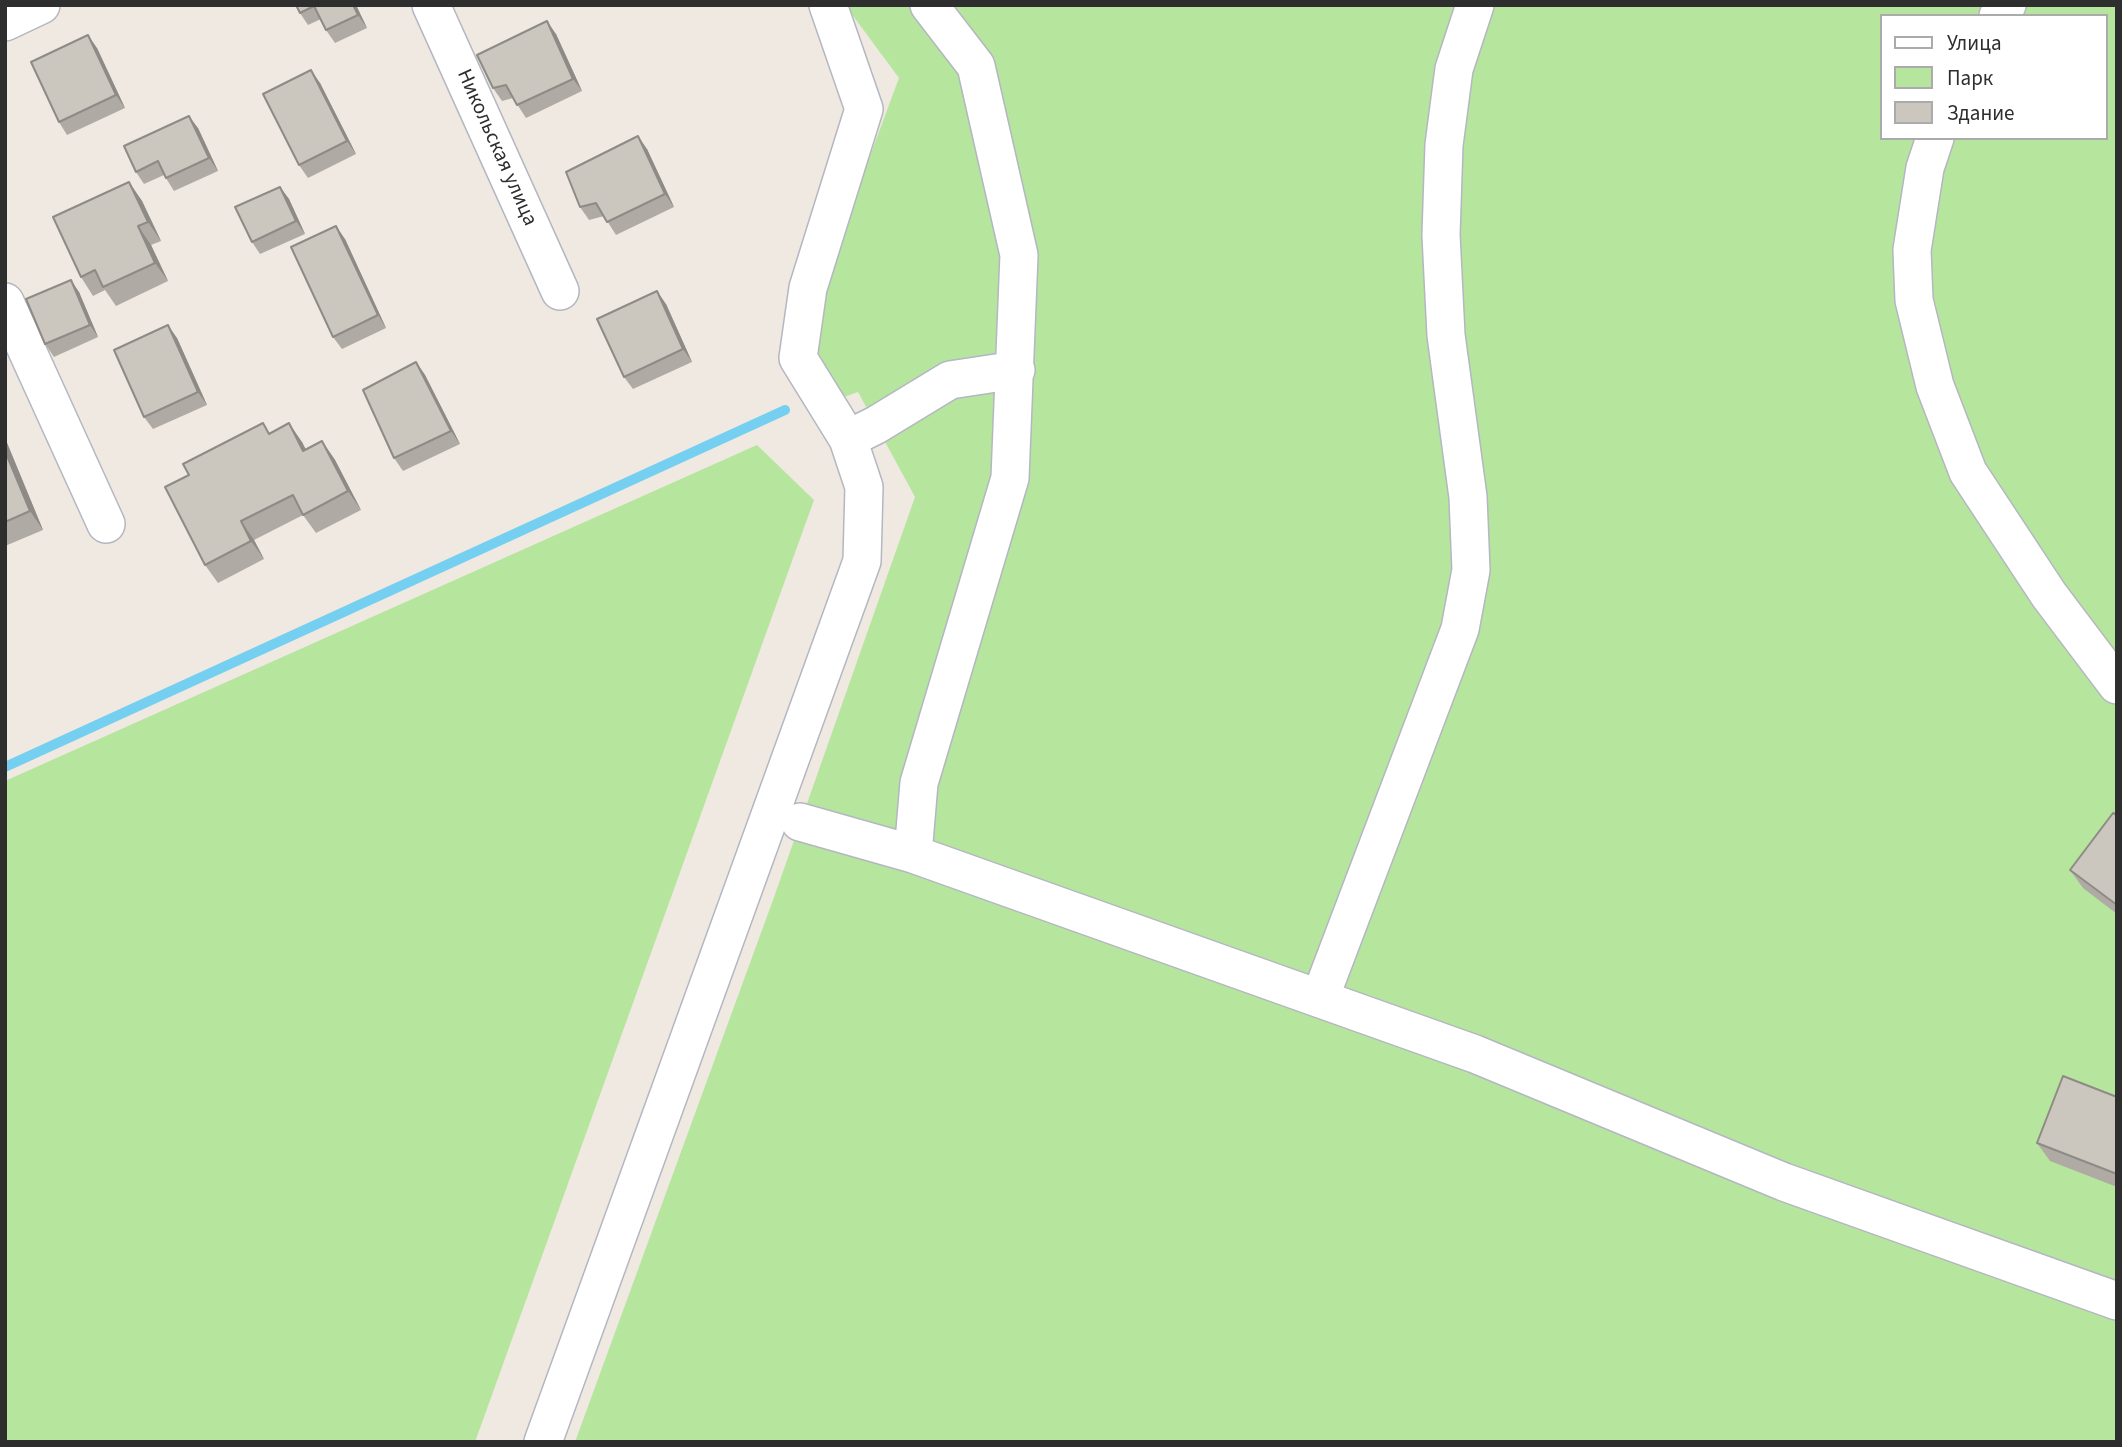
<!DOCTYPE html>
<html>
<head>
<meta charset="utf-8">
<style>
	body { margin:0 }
	#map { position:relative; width:2122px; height:1447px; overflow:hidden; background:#efe9e1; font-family:"Source Sans 3",sans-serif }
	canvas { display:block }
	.frame { position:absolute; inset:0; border:7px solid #2e2e2e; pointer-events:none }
	.legend { position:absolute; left:1880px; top:14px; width:228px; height:126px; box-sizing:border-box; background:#fff; border:2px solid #ababab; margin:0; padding:9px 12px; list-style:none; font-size:21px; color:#2e2e2e }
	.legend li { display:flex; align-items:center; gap:14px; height:35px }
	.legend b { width:35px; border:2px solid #ababab }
</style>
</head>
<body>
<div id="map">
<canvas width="2122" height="1447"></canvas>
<div class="frame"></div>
<ul class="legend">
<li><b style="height:9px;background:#fff"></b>Улица</li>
<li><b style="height:19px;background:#b6e59e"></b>Парк</li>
<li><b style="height:19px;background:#cbc7bf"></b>Здание</li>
</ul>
</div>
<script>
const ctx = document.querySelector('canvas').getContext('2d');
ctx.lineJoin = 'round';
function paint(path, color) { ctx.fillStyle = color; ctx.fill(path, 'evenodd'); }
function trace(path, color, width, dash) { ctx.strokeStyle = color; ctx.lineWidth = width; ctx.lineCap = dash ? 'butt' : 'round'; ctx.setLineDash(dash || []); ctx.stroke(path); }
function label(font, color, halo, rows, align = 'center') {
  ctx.font = font + ' "Source Sans 3",sans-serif'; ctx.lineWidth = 5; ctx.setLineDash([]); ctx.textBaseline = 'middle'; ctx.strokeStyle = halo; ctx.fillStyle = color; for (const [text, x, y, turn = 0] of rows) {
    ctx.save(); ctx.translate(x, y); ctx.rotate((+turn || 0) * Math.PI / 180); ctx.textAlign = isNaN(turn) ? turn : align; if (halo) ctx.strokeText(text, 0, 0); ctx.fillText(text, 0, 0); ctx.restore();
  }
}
const green = new Path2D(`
	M845,5h1272v1437h-1542l198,-542 142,-403 -57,-105 -14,5 -27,-37 -2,-56 84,-226zM1882,16h224v122h-224z
	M757,445l57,55 -339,942h-470v-661z`);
const stream = new Path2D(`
	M5,767l780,-357`);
const minor = new Path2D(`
	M431,5l129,286
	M1998,16l9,-11
	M5,22l36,-17
	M1935,138l-10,30 -13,82 2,50 21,86 33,86 81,123 68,90
	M5,302l101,222
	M848,439l28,-14 74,-45 66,-10
	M800,822l113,32 562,200 309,128 333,119
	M913,854l6,-71 91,-305 9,-223 -43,-189 -47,-61
	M1320,998l140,-369 11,-59 -3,-73 -22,-162 -5,-100 3,-90 10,-76 21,-64
	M543,1442l319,-881 2,-74 -16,-48 -50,-81 10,-70 56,-179 -36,-104`);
const wall = new Path2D(`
	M296,5h60l11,23 -32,15 -9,-13 -5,-11 -13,6 -8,-12z
	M556,34l26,57 -56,27 -13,-20 -11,3 -9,-13z
	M97,48l28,60 -58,27 -8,-13z
	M320,83l36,71 -48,24 -9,-13z
	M198,128l20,43 -44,20 -10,-16 -20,9 -8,-12z
	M647,149l27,58 -58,28 -12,-19 -15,4 -9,-13z
	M129,182l13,19 19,40 -10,4 17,36 -52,25 -11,-16 -12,6 -12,-19z
	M280,187l9,12 16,35 -45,20 -8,-12z
	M345,239l41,89 -44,21 -9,-12z
	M79,292l19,45 -44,20 -9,-13z
	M666,304l26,58 -59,27 -9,-12z
	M177,338l30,67 -54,24 -9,-12z
	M416,362l9,13 35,69 -57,27 -9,-13z
	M270,433l32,9 4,8 16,-9 13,19 26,50 -45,23 -13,-18 -49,25 10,19 -46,24 -13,-18z
	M5,438l38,92 -38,16z
	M2117,815v99l-34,-26 -13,-18z
	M2117,1097v90l-67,-26 -13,-18z`);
const shadedWall = new Path2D(`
	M353,5h3l11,23 -9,-13z
	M547,21l9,13 26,57 -9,-12z
	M88,35l9,13 28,60 -9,-13z
	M311,70l9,13 36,71 -9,-13z
	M189,116l9,12 20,43 -9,-13z
	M638,136l9,13 27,58 -9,-13z
	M129,182l13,19 19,40 -13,-19z
	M280,187l9,12 16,35 -9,-13z
	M138,226l13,19 17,36 -13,-18z
	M336,226l9,13 41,89 -8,-13z
	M71,280l8,12 19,45 -8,-12z
	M657,291l9,13 26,58 -9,-13z
	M168,325l9,13 30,67 -9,-13z
	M416,362l9,13 35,69 -9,-13z
	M289,423l13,19 14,28 -13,-19z
	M5,438l38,92 -13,-19 -25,-60z
	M322,441l13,19 26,50 -13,-19z
	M241,521l13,19 10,19 -13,-18z`);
const building = new Path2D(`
	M296,5h57l5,10 -32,15 -12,-24 -14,7z
	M547,21l26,58 -56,26 -11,-20 -13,3 -16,-33z
	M88,35l28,60 -57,27 -28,-60z
	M311,70l36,71 -48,24 -36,-71z
	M189,116l20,42 -43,20 -8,-17 -22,11 -12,-26z
	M638,136l27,58 -58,28 -11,-19 -16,4 -14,-35z
	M129,182l19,40 -10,4 17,37 -52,24 -8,-17 -14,7 -28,-60z
	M280,187l16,34 -44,21 -17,-35z
	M336,226l42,89 -45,22 -42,-90z
	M71,280l19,45 -45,19 -19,-45z
	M657,291l26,58 -59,28 -27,-58z
	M168,325l30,67 -54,25 -30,-67z
	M416,362l35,69 -57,27 -31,-68z
	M263,423l6,11 20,-11 14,28 19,-10 26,50 -45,24 -10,-20 -52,26 10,20 -46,24 -40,-78 24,-12 -6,-11z
	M5,451l25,60 -25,11z
	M2113,813l4,2v90l-47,-35z
	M2063,1076l54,21v77l-80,-31z`);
const streetNames = [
	["Никольская улица",496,148,66]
];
paint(green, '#b6e59e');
trace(stream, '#75cff0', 10);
trace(minor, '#b4b7c1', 40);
trace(minor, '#fff', 37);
paint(wall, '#afaba4');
paint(shadedWall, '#8e8b86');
paint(building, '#cbc7bf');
trace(building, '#8e8b86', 2);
label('21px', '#2e2e2e', '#fff', streetNames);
</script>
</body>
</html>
